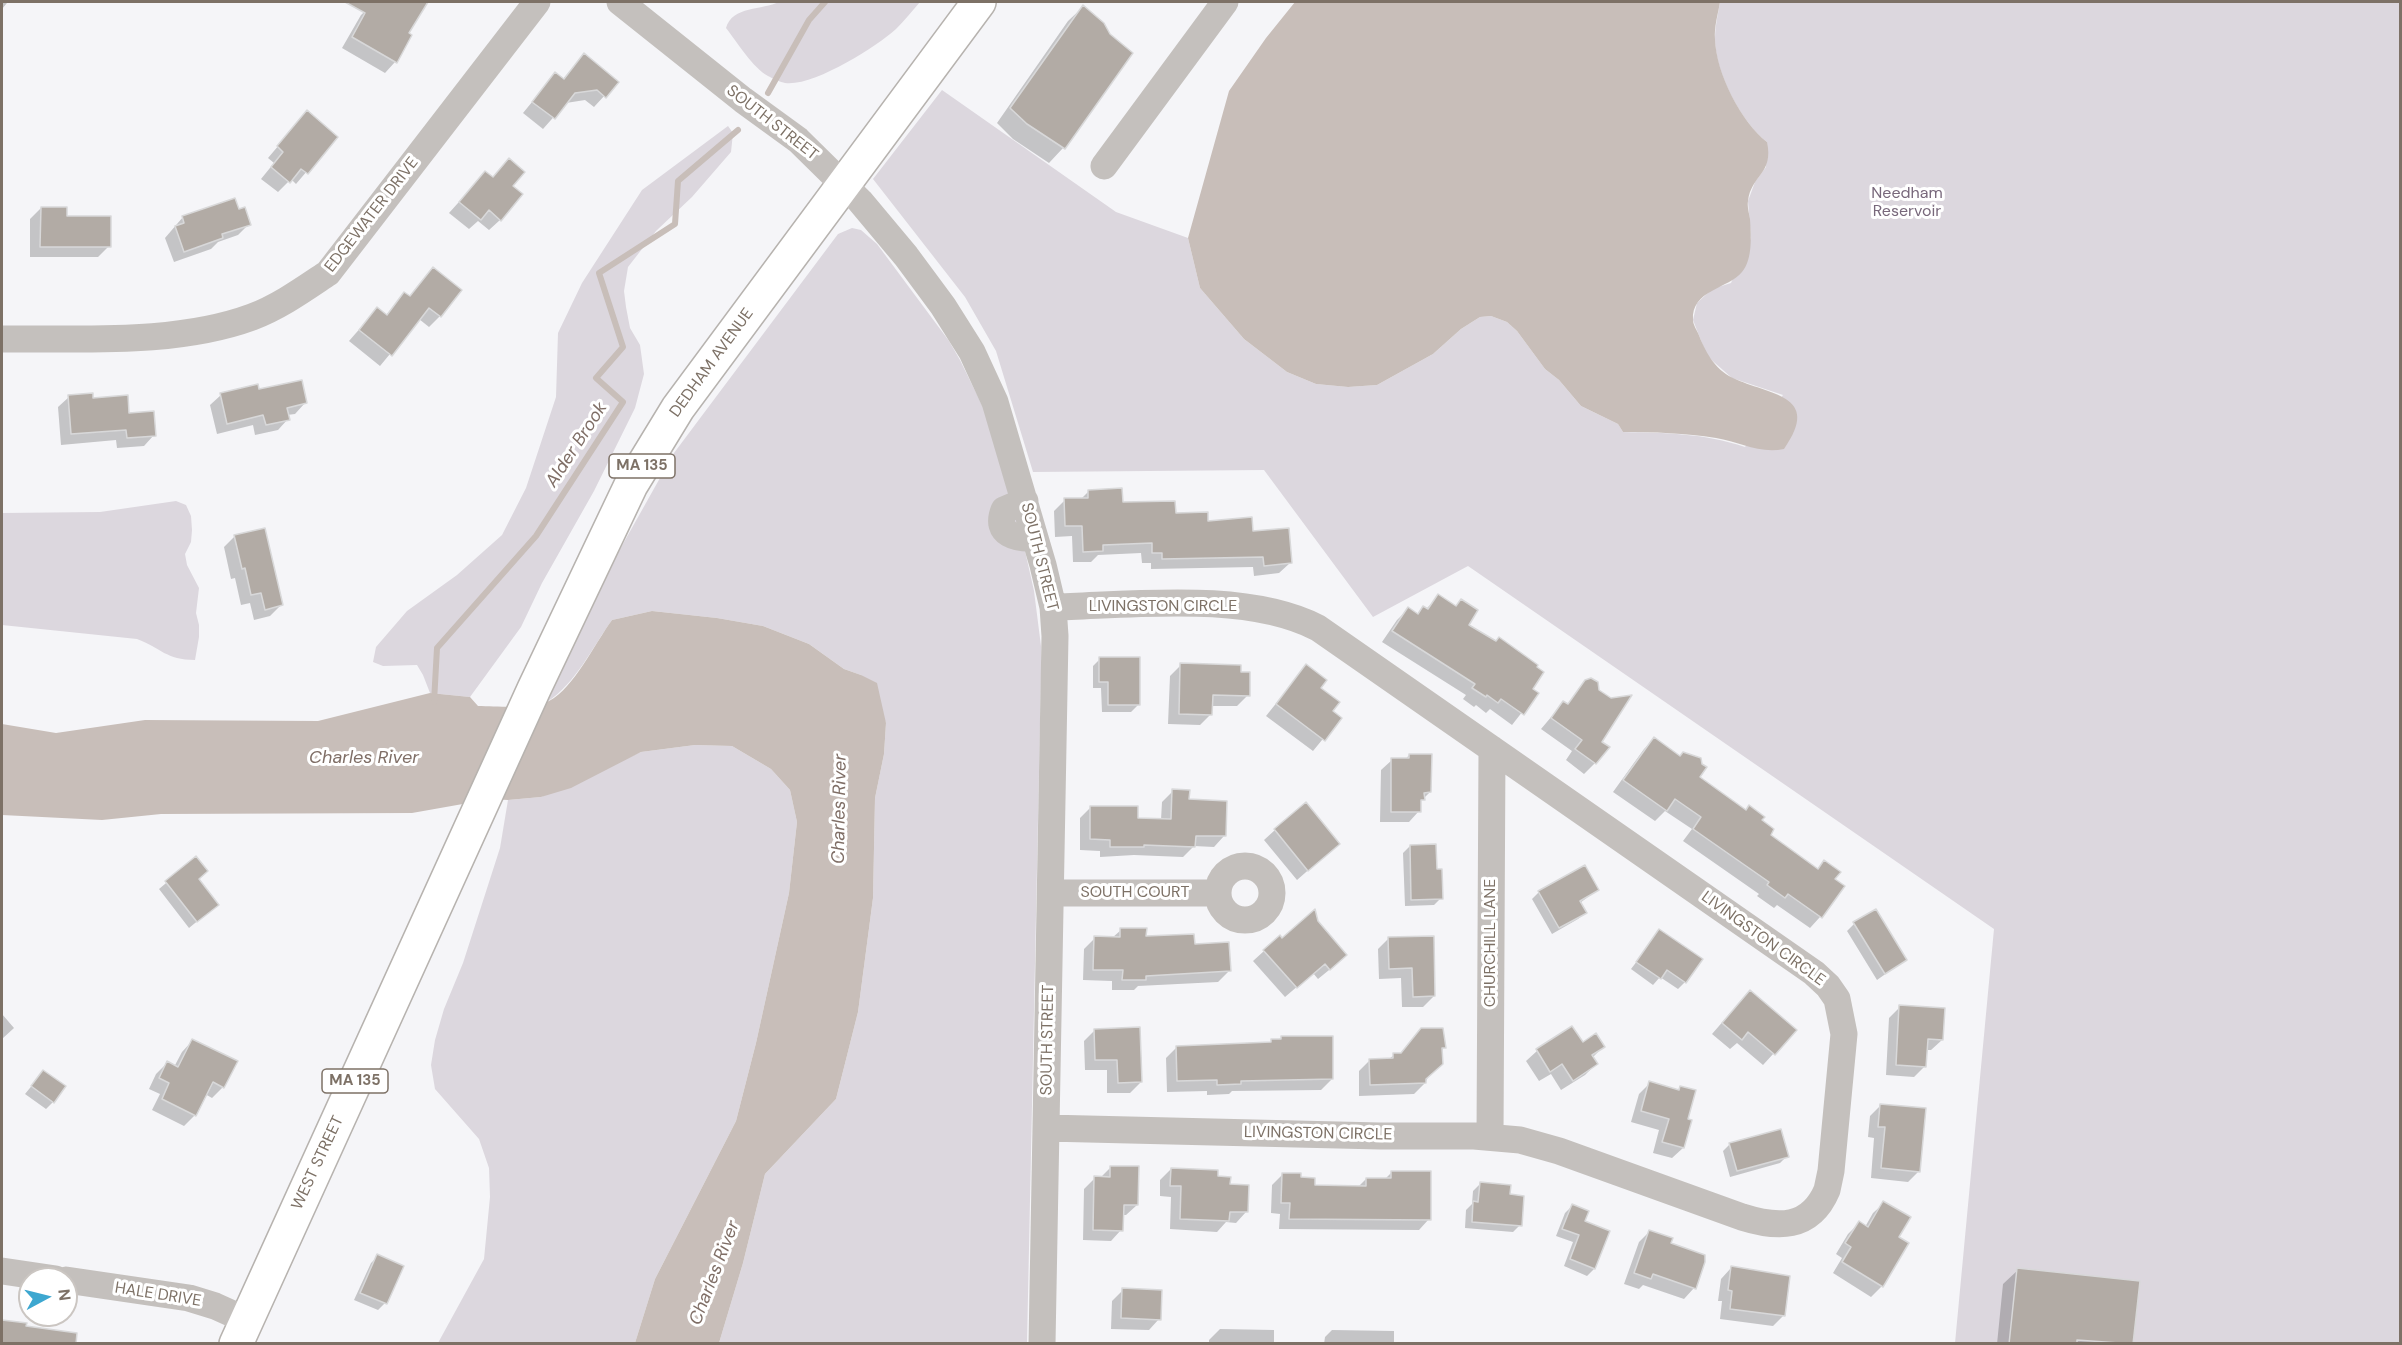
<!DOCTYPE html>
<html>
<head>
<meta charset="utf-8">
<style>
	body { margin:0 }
	#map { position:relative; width:2402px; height:1345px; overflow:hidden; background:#f5f5f8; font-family:"DM Sans",sans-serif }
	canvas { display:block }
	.frame { position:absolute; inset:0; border:3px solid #7d7166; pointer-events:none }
	.north { position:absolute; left:18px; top:1267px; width:60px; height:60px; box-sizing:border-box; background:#fff; border:2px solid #cbc6c2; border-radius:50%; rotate:83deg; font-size:16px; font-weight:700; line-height:24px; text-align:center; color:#7d7166 }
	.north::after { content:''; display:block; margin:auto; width:21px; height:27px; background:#3da7d0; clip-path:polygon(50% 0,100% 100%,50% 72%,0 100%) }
</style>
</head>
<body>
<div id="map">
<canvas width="2402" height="1345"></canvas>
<div class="frame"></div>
<div class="north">N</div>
</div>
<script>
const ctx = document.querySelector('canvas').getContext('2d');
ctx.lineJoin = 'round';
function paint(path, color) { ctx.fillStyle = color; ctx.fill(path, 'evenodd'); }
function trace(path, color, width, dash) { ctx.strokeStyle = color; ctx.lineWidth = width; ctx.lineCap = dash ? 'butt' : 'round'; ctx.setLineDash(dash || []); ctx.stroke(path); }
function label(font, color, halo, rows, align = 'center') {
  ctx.font = font + ' "DM Sans",sans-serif'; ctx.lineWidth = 6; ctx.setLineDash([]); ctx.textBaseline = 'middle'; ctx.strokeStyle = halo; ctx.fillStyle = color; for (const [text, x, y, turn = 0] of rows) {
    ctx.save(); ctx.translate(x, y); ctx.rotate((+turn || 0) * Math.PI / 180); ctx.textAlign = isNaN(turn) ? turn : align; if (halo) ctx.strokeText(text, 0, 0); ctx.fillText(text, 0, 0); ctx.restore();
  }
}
const green = new Path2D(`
	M779,2h141c-8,9 -16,19 -24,27 -20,18 -83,58 -111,54 -4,-1 -12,-4 -17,-7 -15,-8 -31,-34 -42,-48 6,-22 37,-18 53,-26z
	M1720,2h680v1341h-445l39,-414 -526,-363 -95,51 -109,-147 -231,2 -37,-121 -31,-54 -92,-118 69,-89 174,122 72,26 12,50 44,51 43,33 29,12 32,3 29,-2 56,-31 28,-25 19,-12 11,-1 16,6 10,9 28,38 14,11 22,26 37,18 5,8c42,1 81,1 122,15l38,-52 -51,-17 -25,-22 -14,-36 4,-17 15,-14 19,-6 20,-45 -3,-37 7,-19 11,-15 1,-25c-26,-20 -52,-70 -52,-103 0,-12 3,-25 5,-37z
	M728,126l5,7 -2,19 -39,45 -36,34 -28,36 -4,24 2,16 4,21 10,17 4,29 -9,34 -41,83 -52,92 -21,44 -51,70 -40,-4 -7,-18 -6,-10 -34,1 -10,-4 3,-15 31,-36 50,-36 45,-40 24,-47 30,-91 2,-64 24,-50 60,-93z
	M852,228l9,2 16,14 72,97 11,19 41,84 33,147 7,55v31l-14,666h-308l24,-80 22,-89 71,-75 22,-87 15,-114 2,-100 9,-44 2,-31 -25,-48 -17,-6 -35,-25 -46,-18 -46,-8 -65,-7 -40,9c-20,28 -36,63 -65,82l72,-151 55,-98 164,-219z
	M176,501l10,4 5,11 1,14 -1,12 -6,12 2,11 12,23 -3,25 3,12v12l-4,23c-29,0 -34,-12 -58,-21l-135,-14v-112l98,-1z
	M695,745l37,1 39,23 19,21 7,32 -8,71 -33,150 -20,78 -81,158 -20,64h-197l46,-84 6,-62 -1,-29 -10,-29 -44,-50 -4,-24 4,-25 9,-31 19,-46 37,-115 8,-48 33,-3 100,-45z`);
const water = new Path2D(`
	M1295,2h425c-2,12 -6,25 -5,37 1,34 26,83 52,103 7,32 -16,33 -19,59 -1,5 1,12 2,18 1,16 3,40 -8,53 -14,17 -51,18 -49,48 0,4 3,9 5,13 7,18 16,36 35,45 35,17 90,16 51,71 -25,5 -44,-7 -68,-11 -31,-5 -62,-6 -93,-6l-5,-8 -37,-18 -22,-26 -14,-11 -28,-38 -10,-9 -16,-6 -11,1 -19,12 -28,25 -56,31 -29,2 -32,-3 -29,-12 -43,-33 -44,-51 -12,-50 41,-147 37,-53z
	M652,611l65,7 46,8 46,18 35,25 17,6 16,8 9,40 -2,31 -9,44 -2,100 -15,114 -22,87 -71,75 -22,89 -24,80h-84l20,-64 81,-158 20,-78 33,-150 8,-71 -7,-32 -19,-21 -39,-23 -37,-1 -54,7 -70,36 -30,9 -33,3 -17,-1 -79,14 -251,1 -59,6 -100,-5v-91l54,9 89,-13 173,1 112,-28 40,4 8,9c19,0 53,4 71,-5 25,-13 46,-58 63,-81z`);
const shadow = new Path2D(`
	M2,2l5,1 -5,6z
	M375,2h51l-19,32 -12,28 -10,11 -43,-25 19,-33z
	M1083,7l26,28 22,18 -68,95 -14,15 -36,-24 -16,-16 71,-102z
	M584,55l33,27 -23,25 -9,-7 -19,3 -23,26 -20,-16 32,-39 7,6z
	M307,112l29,25 -40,47 -5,-5 -13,13 -17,-13 13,-16 -6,-5z
	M509,160l2,26 -11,34 -11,10 -11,-9 -9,8 -20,-16 36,-40 7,5z
	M41,208l68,38 -11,11h-68v-38z
	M238,211l11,13 -11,11 -20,7 -7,7 -37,13 -9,-24 18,-21z
	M433,269l7,47 -11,11 -10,-8 -39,47 -31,-25 28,-32 8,7 20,-22 4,3z
	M258,391l47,12 -10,11 -8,1 1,4 -10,11 -23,5 -2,-10 -36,9 -7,-29 11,-10z
	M69,397l23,2 36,16 26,20 -10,11 -27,2 -1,-8 -55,5 -3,-38z
	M1089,491l32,12 131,30 38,30 -11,10 -25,3 -1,-9 -102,2v-6h-9l-1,-10 -43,2 -7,7h-18l-1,-26 -17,1 -1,-26 11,-11 16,-1z
	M235,536l46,69 -11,11 -16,4 -4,-17 -9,2 -6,-27 -4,1 -7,-32z
	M1439,596l98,97 -25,32 -22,-16 -4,4 -10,-8 -2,2 -11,-8 3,-4 -84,-53 15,-22 11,-11 8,6 7,-8 3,2z
	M1100,659l38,46 -7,7h-29l-1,-24h-8v-22z
	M1181,665l59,8 8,22 -11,11h-26v8l-11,11 -32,-1 2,-48z
	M1306,666l25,45 9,7 -27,33 -47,-35z
	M1586,681l14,61 -5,21 -11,11 -18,-14 6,-9 -31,-22 22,-26 1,8 16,-22h-2z
	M1654,739l43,39 63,43 8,14 48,35 8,-8 9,18 10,6 -23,31 -10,11 -33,-23 -3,3 -17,-12 2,-2 -76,-53 9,-12 -27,-18 -10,10 -42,-29 31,-43z
	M1409,755l21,37 -11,11v8l-10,11h-29l1,-52 11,-10h13z
	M1173,791l15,10 36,35 -10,11 -20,-1 -11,11 -49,-2 -34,2v-6l-20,-1v-32l11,-11 46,12 24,1 1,-18z
	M1275,830l63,14 -41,36 -33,-40z
	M1410,846l26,25 5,27 -7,7 -29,1 -2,-53z
	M196,858l2,21 19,26 -28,23 -30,-39z
	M1597,890l-17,13 5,10 -7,6 -26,15 -20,-35 7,-7z
	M1316,921l18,45 -16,13 -5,-6 -28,24 -32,-36 11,-10z
	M1854,924l51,36 -28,20 -30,-49z
	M1121,930l24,8 48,8 36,25 -11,11 -80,4 -4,4h-22v-9l-29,-1 1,-31 11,-11h17z
	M1660,931l25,51 -7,7 -18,-12 -7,8 -22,-16z
	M1389,938l45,58 -11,11h-21l-1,-29 -22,1 -1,-30z
	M1739,1003l56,27 -32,35 -26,-22 -7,6 -18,-15z
	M1900,1007l42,33 -11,10h-5l-1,16 -11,11 -28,-2 3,-57z
	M2,1014l12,14 -12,11z
	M1571,1028l11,16 21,3 -11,11 4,6 -11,11 -24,15 -10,-16 -12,7 -13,-20 11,-10z
	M1095,1030l46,52 -11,11h-23v-23h-22l-1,-29z
	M1281,1038l51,41 -11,11 -89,1 -3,3 -22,1v-4l-40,1 -1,-34 11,-11 91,-3z
	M192,1041l31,46 -11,11 -7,-4 -10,21 -11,11 -32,-16 8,-16 -11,-5 7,-15 11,-11 7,4 8,-15z
	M1411,1041l33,6 -19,36 -11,11 -55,2v-25l11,-11 19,-1 5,-4 6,-1z
	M43,1072l10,30 -7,7 -21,-15z
	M1650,1083l27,8 3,-4 6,33 -3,28 -11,10 -19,-5 6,-23 -28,-8 8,-28z
	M1880,1106l39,65 -11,11 -37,-4 3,-40 -6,-1 2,-21z
	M1730,1144l57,12 -7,7 -50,14 -7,-26z
	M1111,1167l26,38 -11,10h-4l-1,15 -10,11 -28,-1 1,-51 11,-11h5z
	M1171,1169l45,9 13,7 17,27 -10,11 -10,-1 -9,10 -47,-3 1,-32 -11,-1v-16z
	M1391,1173l38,46 -10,11 -140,-1 1,-15 -9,-1 1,-28 11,-11 16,5 15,7 44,1 8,-8h19z
	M1480,1184l29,12 11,29 -7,7 -48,-4 1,-18 6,-6 1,-13z
	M1884,1203l13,35 -15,48 -11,11 -38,-24 9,-15 -6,-4 12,-20 11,-11 6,4 8,-14z
	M1572,1206l11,16 11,47 -7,7 -23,-10 9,-24 -17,-6 9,-23z
	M1650,1231l19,13 25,44 -10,11 -41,-14 -4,4 -15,-5 15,-42z
	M378,1256l24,10 -17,37 -7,7 -24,-10 17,-37z
	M1731,1268l53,47 -11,11 -53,-7 2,-18h-4l3,-22z
	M2018,1270l114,74h-135l6,-60z
	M1123,1290l36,29 -10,11 -38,-1 1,-28z
	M1220,1329l54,1v14h-65v-4z
	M1332,1330l62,1v13h-70l1,-7z`);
const stream = new Path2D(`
	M768,93l41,-73 16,-18
	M434,702l3,-54 99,-112 87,-134 -27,-24 27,-31 -24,-74 76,-49 3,-43 60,-51`);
const building = new Path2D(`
	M345,2h83l-19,31 3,2 -15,28 -45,-26 13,-24z
	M1083,5l21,18 6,11 23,19 -68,96 -38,-25 -17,-16z
	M584,53l35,29 -13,16 -9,-8 -22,3 -20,26 -23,-17 23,-30 9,7z
	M307,110l31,27 -30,37 -7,-5 -11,14 -19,-16 12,-15 -6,-6z
	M509,158l16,14 -12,14 10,8 -22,27 -12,-11 -8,10 -22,-18 26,-31 8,6z
	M235,198l4,11 6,-2 6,18 -29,9 1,4 -39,14 -9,-26 9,-3 -2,-7z
	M41,207h26v9h44v31h-71z
	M433,267l29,23 -21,27 -12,-9 -37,48 -33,-26 18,-23 10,8 17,-23 6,4z
	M302,380l5,23 -20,5 3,12 -24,5 -3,-10 -36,9 -7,-31 38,-9 1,5z
	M93,393v5l35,-3 1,18 25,-2 2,25 -29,2 -1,-8 -55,4 -3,-39z
	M1122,488l1,14 52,-1 1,12 32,-1v9l44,-4 1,14 36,-3 3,35 -28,3 -1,-9 -101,2v-6h-10v-10l-49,2v6l-20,1 -1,-26h-17l-1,-28h24v-8z
	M265,528l18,77 -18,5 -4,-17 -10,2 -6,-27 -3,1 -8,-34z
	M1438,594l18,12 5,-7 17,11 -9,15 27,16 3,-4 39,28 -1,2 7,5 -11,17 6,4 -15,22 -23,-16 -3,4 -11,-8 -1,2 -14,-9 3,-4 -83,-53 16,-24 10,7 5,-8 5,3z
	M1099,657h41v48h-32v-23h-9z
	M1180,663l61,2v7h9v24l-37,-1 -1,20 -33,-1z
	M1306,664l21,16 -6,8 19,14 -7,9 9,7 -17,23 -49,-37z
	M1591,678l7,4 1,8 12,8 21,-3 -30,47 8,5 -14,17 -21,-15 7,-9 -31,-22 12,-17 5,3 17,-24z
	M1654,737l26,19 3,-4 18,6 1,6 5,3 -7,10 46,33 3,-5 16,12 -3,3 12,9 -3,6 47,34 6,-9 17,12 -6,7 10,7 -23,32 -34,-24 -3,4 -18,-13 2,-3 -76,-53 8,-12 -26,-18 -8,12 -44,-31z
	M1409,754h23l-1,38 -7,1 1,7h-4v12h-30v-54h18z
	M1172,789l18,1 -1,9 38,2 -1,35h-30l-1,11 -51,-2v2h-34v-7l-20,-1v-33h48v12l33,1z
	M1306,802l34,42 -32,27 -34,-42z
	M1436,844l1,25h5l1,30 -32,1 -1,-55z
	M196,856l12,15 -9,8 20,26 -22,17 -32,-41z
	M1585,865l14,25 -19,11 7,12 -28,15 -21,-37z
	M1315,909l3,12 29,34 -17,15 -5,-6 -28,24 -34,-38 17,-15 2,3z
	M1876,909l31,51 -22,14 -32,-52z
	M1120,928h27l-1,8 48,-2 1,10 34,-2 2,29 -85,5v4h-24l1,-10h-30l1,-34 26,1z
	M1659,929l44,30 -17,24 -19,-13 -6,9 -25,-17z
	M1434,936l1,60 -22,1 -1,-29 -23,1 -1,-32z
	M1750,990l47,40 -22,25 -27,-23 -6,8 -20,-17z
	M1899,1005l46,3 -2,32 -15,-1 -2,28 -30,-2z
	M1572,1026l11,16 13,-9 9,14 -13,8 6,9 -25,17 -11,-17 -12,8 -14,-23z
	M1140,1027l2,55 -24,1 -1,-23h-22l-1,-31z
	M1421,1028h22l3,20h-4l1,16 -17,15v4l-56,2 -1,-26 24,-1v-5h8z
	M1281,1036h52v43l-92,2v3l-24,1v-5l-40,1 -1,-35 95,-4v-3h10z
	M192,1039l46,22 -14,27 -11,-6 -17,34 -34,-17 7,-16 -10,-5 8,-17 11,6z
	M43,1070l23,16 -12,17 -23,-17z
	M1649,1081l30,9 1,-4 16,4 -8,29 4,1 -8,28 -22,-6 7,-23 -28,-8z
	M1880,1104l46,4 -6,64 -39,-4 4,-41h-7z
	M1781,1129l8,28 -52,14 -8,-28z
	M1110,1166h29l-1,39h-14l-1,26 -30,-1 1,-54 16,1z
	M1171,1168l47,2v6l13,1 -1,7 19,1 -1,27h-18l-1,9 -49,-2 1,-33h-11z
	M1391,1171h40v49l-142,-1 1,-16h-9l1,-30h19v4l14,1v7l51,1v-8h25z
	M1480,1182l31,3 -1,9 14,2 -2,30 -50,-4 1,-21 5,1z
	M1883,1201l28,16 -12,20 10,6 -26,44 -41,-25 9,-15 -6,-4 14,-22 9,6z
	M1572,1204l17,7 -4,10 25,10 -15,38 -25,-10 9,-24 -17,-6z
	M1649,1230l24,8 -2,5 34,12v7l-9,27 -43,-15 -2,5 -17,-6z
	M377,1254l27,12 -17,38 -27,-11z
	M1731,1266l59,10 -5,40 -55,-7 2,-18 -4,-1z
	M2017,1268l123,13 -7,63 -56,-4v4h-68z
	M1122,1288l40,2 -1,30 -40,-2z
	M2,1320l25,3 -1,3 51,7 -1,11h-74z`);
const minor = new Path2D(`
	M620,2l123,98 55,40 62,61 46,55 37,50 29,46 23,50 48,163 10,42 2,29 -13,708
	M1104,166l121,-164
	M2,339c80,-1 174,6 250,-22 27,-10 52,-28 76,-44l209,-271
	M1025,501l-21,9c-10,25 13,29 31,28
	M1218 893a27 27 0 1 1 54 0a27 27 0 1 1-54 0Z
	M1051,893h167
	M1046,1128l334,8h94l46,4 39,11 183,66c35,11 68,13 85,-27l4,-19 13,-137 -7,-35 -9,-13 -14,-13 -496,-345c-71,-37 -186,-23 -265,-21
	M1490,1136l2,-387
	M2,1271l54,8
	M66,1280l123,18 26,8 31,14`);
const major = new Path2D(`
	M236,1344l298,-655 97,-204 47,-77 301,-406`);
const shields = [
	[642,466,66],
	[355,1081,66]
];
const shieldNames = [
	["MA 135",642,466],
	["MA 135",355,1081]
];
const streetNames = [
	["SOUTH STREET",772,123,38],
	["EDGEWATER DRIVE",372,215,-52],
	["DEDHAM AVENUE",712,363,-54],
	["SOUTH STREET",1039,557,76],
	["LIVINGSTON CIRCLE",1163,607],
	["SOUTH COURT",1135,893],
	["LIVINGSTON CIRCLE",1763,939,36],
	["CHURCHILL LANE",1491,943,-90],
	["SOUTH STREET",1048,1040,-89],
	["LIVINGSTON CIRCLE",1318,1134,1],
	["WEST STREET",318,1163,-65],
	["HALE DRIVE",158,1295,9]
];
const parkNames = [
	["Needham",1907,194],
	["Reservoir",1907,212]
];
const waterNames = [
	["Alder Brook",577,445,-57],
	["Charles River",364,758],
	["Charles River",840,809,-89],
	["Charles River",715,1273,-69]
];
paint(green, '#dcd7de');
paint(water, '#c8beb9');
paint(shadow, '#0003');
trace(stream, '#c8beb9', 6);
paint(building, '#b2aba5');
trace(building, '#d8d8d9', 1.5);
trace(major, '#b7b3af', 36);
trace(minor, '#c4c0bd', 27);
trace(major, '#fff', 33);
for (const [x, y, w] of shields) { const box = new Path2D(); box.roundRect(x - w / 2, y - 12, w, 24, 4.5); ctx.fillStyle = '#fff'; ctx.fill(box); trace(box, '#7d7166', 1.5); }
label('bold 15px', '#7d7166', null, shieldNames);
label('16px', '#7d7166', '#fff', streetNames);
label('16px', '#78687b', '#fff', parkNames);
label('italic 18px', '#7f6e66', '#fff', waterNames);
</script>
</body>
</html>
